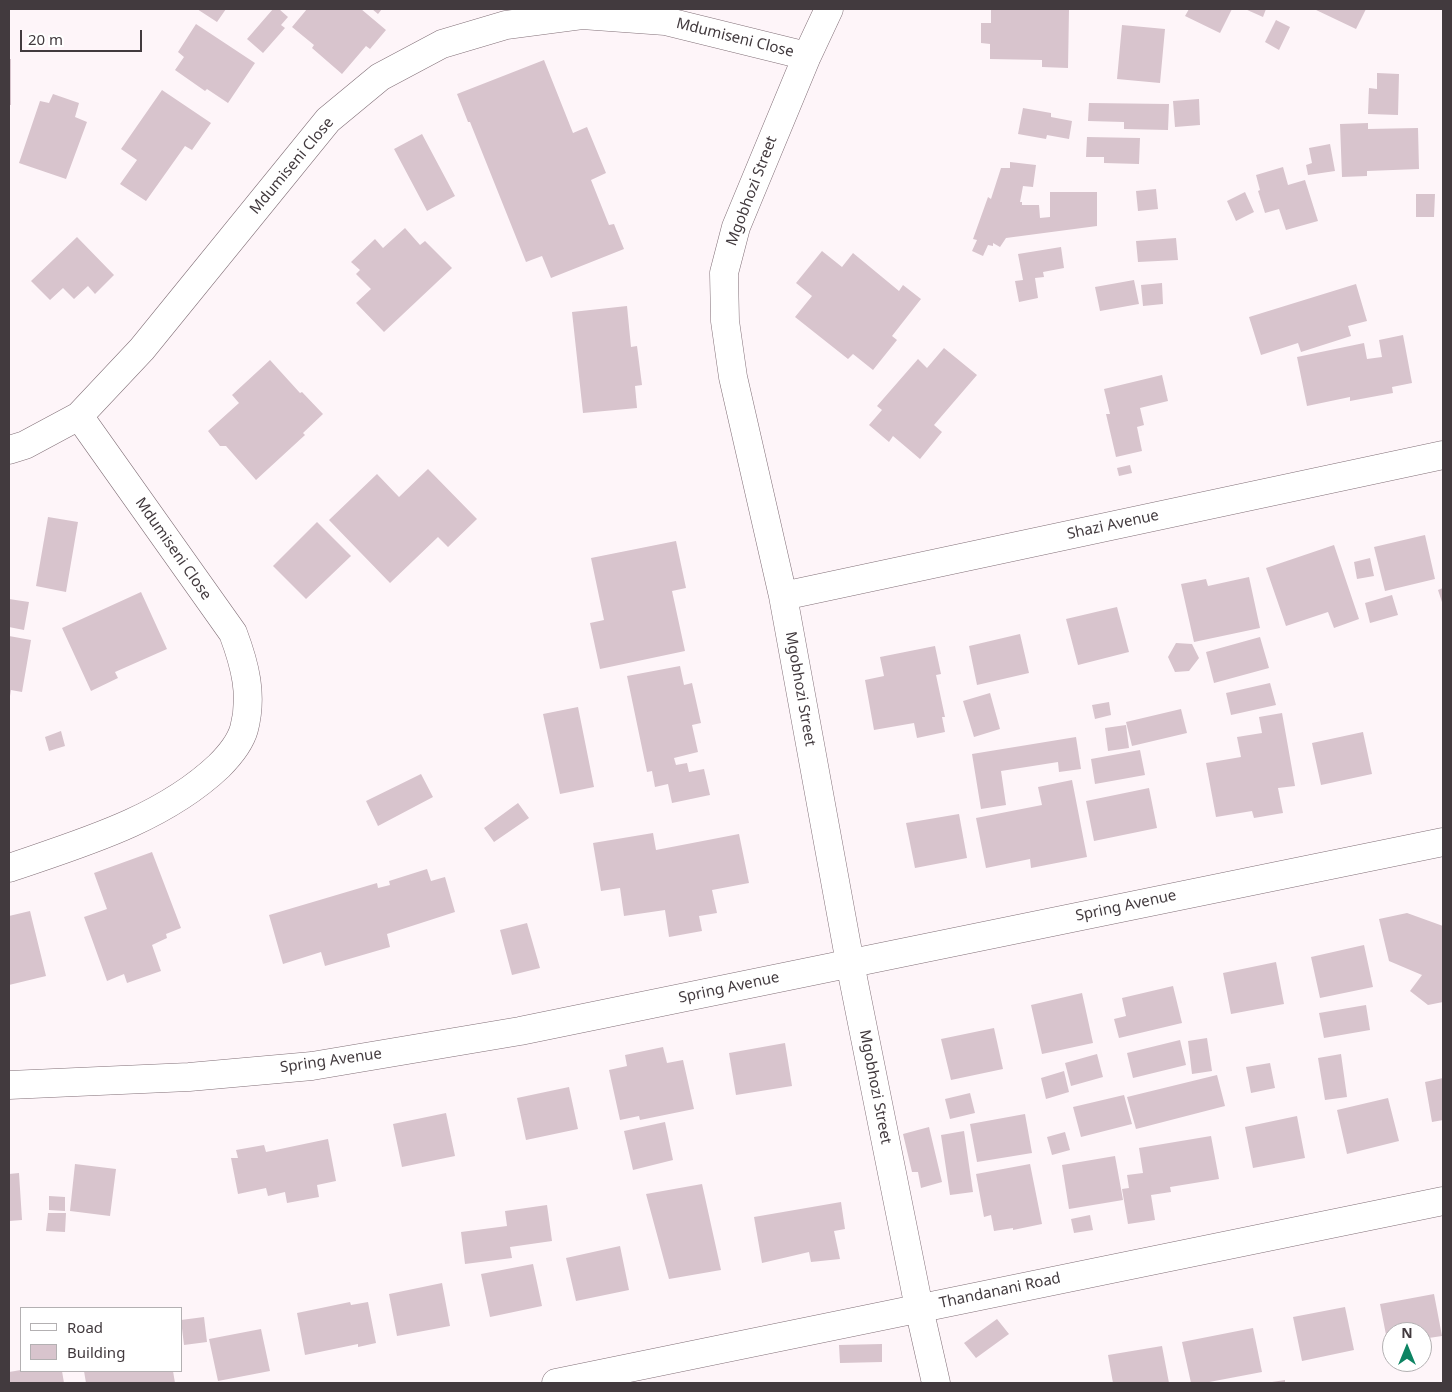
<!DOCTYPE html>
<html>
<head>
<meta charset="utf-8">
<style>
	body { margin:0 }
	#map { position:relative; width:1452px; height:1392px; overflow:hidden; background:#fef5f9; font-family:"Noto Sans",sans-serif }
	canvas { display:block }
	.frame { position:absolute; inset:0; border:10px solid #423a3e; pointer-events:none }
	.legend { position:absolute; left:20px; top:1307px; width:162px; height:65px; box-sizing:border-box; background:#fff; border:1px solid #b3b0b2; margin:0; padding:6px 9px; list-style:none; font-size:15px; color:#423a3e }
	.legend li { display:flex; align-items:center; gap:10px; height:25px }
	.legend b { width:25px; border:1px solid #b3b0b2 }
	.north { position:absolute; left:1382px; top:1322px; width:50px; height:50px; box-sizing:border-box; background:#fff; border:1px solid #b3b0b2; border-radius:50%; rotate:0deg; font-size:14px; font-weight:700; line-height:20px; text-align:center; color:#423a3e }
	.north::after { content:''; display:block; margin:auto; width:18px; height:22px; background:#0d8463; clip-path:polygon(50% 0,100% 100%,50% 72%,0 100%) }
	.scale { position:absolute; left:20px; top:30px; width:122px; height:22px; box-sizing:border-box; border:2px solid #423a3e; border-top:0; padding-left:6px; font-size:15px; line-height:18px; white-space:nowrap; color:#423a3e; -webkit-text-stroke:4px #fff; paint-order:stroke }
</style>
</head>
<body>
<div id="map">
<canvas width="1452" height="1392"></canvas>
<div class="frame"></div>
<ul class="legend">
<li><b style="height:6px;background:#fff"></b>Road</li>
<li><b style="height:14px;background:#d8c4cd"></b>Building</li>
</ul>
<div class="north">N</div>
<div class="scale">20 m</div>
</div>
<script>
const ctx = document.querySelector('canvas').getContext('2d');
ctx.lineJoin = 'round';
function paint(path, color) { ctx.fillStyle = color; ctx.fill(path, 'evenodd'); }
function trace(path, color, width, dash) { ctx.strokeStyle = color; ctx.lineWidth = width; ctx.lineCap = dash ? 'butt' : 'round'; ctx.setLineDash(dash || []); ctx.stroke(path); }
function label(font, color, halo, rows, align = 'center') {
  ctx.font = font + ' "Noto Sans",sans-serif'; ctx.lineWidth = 5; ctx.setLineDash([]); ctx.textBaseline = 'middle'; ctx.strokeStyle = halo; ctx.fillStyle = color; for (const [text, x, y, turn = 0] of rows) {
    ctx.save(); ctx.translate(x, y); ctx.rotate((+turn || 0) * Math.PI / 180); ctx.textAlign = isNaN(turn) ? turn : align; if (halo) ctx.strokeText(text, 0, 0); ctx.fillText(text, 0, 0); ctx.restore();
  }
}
const building = new Path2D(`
	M197,9h29l-9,13z
	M273,9h6l9,8 -7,8 4,3 -22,25 -16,-14z
	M307,9h54l25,21 -16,19 -4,-3 -24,28 -30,-26 2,-3 -22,-18z
	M372,9h10l-4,5z
	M991,9h78l-1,59 -26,-1v-7l-52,-1v-15l-9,-1v-20h10z
	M1189,9h43l-12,24 -35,-17z
	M1245,9h21l-3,8z
	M1314,9h52l-10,20z
	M1276,20l14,7 -11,23 -14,-8z
	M196,24l59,39 -27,40 -21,-14 -2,2 -30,-21 9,-13 -6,-5z
	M1122,25l43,4 -5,54 -43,-4z
	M9,59h2v46h-2z
	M544,60l29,73 14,-6 19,46 -15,7 18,45 5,-1 10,25 -73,29 -9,-22 -16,6 -56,-140h-2l-11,-28z
	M1377,73l22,1 -1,41 -30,-1 1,-26 8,1z
	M162,90l49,33 -19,27 -7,-4 -39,55 -26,-17 17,-24 -16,-11z
	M53,94l26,9 -4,14 12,5 -21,57 -47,-16 21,-62 9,2z
	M1199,99l1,26 -25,2 -2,-26z
	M1089,103l80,1 -1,26 -44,-1v-7l-36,-1z
	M1023,108l28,5v4l21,4 -3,18 -22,-4 -1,4 -28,-5z
	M1368,123v6l50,-1 1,41 -52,2v5l-25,1 -2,-53z
	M422,134l33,62 -28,15 -33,-62z
	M1087,137l53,1 -1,26 -35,-1v-6h-18z
	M1330,144l5,27 -27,4 -2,-10 6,-2 -3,-15z
	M1010,162l26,3 -3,22 -10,-1 -3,16h2v3h17l1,13 10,-1v-25h47v34l-91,12 -6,9 -7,-4v3l-5,-1 -5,11 -11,-5 5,-11 -4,-1 15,-42 3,2 10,-31h9z
	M1283,167l5,18 17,-5 13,41 -32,9 -7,-21 -14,4 -7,-22 2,-1 -4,-15z
	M1156,189l2,20 -20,2 -2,-20z
	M1245,192l9,20 -18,9 -9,-20z
	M1416,194h19l-1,23h-18z
	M405,228l15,17 5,-4 27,27 -68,64 -28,-29 15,-14 -15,-15 4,-4 -9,-8 24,-23 8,9z
	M77,237l37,38 -19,19 -7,-8 -14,13 -11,-11 -13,12 -19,-19z
	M1176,238l2,22 -40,2 -2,-21z
	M1061,247l3,21 -21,4 1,5 -9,1 3,20 -19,4 -4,-21 8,-1 -5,-26z
	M822,251l20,16 11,-14 46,38 4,-6 18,14 -29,37 5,4 -24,30 -20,-16 -5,5 -53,-42 17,-21 -16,-13z
	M1134,280l5,24 -39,7 -5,-24z
	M1162,283l1,21 -20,2 -2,-21z
	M1356,284l11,37 -19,5 3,10 -50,16 -3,-9 -37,12 -12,-38z
	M627,306l4,41 6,-1 5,39 -7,1 2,22 -54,5 -11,-101z
	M1403,335l9,48 -20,4 1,6 -43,8v-4l-43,9 -10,-49 67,-14 3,16 15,-2 -3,-17z
	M944,348l33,27 -43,50 8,7 -22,27 -27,-23 -4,6 -20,-17 13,-15 -5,-4 41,-47 9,9z
	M270,360l30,33 2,-1 21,22 -20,19 2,2 -49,45 -30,-34h-6l-12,-15 31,-28 -7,-8z
	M1162,375l6,26 -28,7 4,17 -7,2 5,24 -26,6 -10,-43h4l-6,-25z
	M1130,465l2,8 -13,3 -2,-8z
	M428,469l49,50 -29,28 -10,-10 -48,46 -61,-63 48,-46 22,23z
	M48,517l30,5 -12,70 -30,-6z
	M317,522l34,34 -45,43 -33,-33z
	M1425,535l10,44 -50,12 -11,-44z
	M676,541l10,47 -14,3 13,60 -85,18 -10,-46 14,-3 -13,-62z
	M1334,545l25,74 -25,9 -6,-16 -42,14 -20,-58z
	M1370,558l4,18 -17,3 -3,-17z
	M1249,577l11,51 -66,14 -13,-58 25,-5 2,7z
	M1443,588v17l-5,-15z
	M141,592l26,57 -52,23 3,6 -27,13 -29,-63z
	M1392,595l6,20 -28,8 -5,-20z
	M9,599l20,3 -5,28 -15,-3z
	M1117,607l12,45 -51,13 -12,-46z
	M1020,634l9,39 -52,12 -8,-39z
	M9,636l22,4 -9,52 -11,-2 -1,6z
	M1260,637l9,31 -55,15 -8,-31z
	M1176,643l16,1 7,14 -10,13 -14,1 -7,-15z
	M935,646l6,28 -5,1 9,42h-3l3,15 -28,6 -3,-15 -40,7 -9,-50 19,-4 -4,-19z
	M680,666l4,19 8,-2 9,40 -9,2 6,27 -24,6 2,7 11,-2 2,9 15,-3 6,26 -38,8 -4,-19 -13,3 -3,-16 -5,1 -20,-96z
	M1270,683l6,22 -45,10 -5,-22z
	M990,693l10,36 -26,8 -11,-36z
	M1109,702l2,13 -16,4 -3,-14z
	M578,707l16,80 -34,7 -17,-80z
	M1181,709l6,24 -55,13 -6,-24z
	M1282,713l13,73 -17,2 5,25 -29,5 -2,-7 -36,6 -10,-54 35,-6 -4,-20 25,-4 -3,-16z
	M1126,725l3,23 -21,3 -3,-23z
	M61,731l4,15 -16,5 -4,-14z
	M1363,732l9,42 -51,11 -9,-42z
	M1076,737l5,32 -22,3 -1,-10 -57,9 5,34 -25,4 -9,-55z
	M1140,750l5,25 -50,9 -4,-25z
	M421,774l12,23 -55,29 -12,-25z
	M1072,780l15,77 -56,11 -1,-9 -44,9 -10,-50 66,-13 -4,-18z
	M1149,788l8,40 -63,13 -8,-40z
	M518,803l11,15 -35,24 -10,-14z
	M959,814l8,44 -52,10 -9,-45z
	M653,833l3,17 83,-16 10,49 -37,7 5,23 -18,3 3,15 -33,6 -4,-27 -41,6 -4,-28 -19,3 -8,-48z
	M152,852l29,76 -15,6 1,4 -15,7 9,26 -34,12 -3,-9 -17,7 -23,-64 23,-8 -13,-36z
	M427,869l4,12 14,-4 10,35 -68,22 3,13 -65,19 -4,-14 -38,12 -14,-49 108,-32 1,5 12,-3 -1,-4z
	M30,911l16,65 -37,9v-69z
	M1407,913l36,13v76l-15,3 -18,-14 12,-16 -33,-14 -10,-42z
	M527,923l13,45 -28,7 -12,-45z
	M1364,945l9,42 -53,11 -9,-41z
	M1276,962l8,42 -53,10 -8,-41z
	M1173,986l9,37 -63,15 -5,-19 12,-3 -4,-18z
	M1082,993l11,50 -51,11 -11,-49z
	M1366,1005l4,25 -46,8 -5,-25z
	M994,1028l9,41 -52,11 -10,-41z
	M1207,1038l5,33 -20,3 -4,-33z
	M1180,1040l6,25 -53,13 -6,-25z
	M785,1043l7,43 -56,9 -7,-42z
	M663,1047l4,16 16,-3 11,49 -54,11 -1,-4 -19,4 -11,-50 18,-4 -2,-11z
	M1097,1054l6,23 -32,9 -6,-23z
	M1341,1054l6,43 -22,3 -7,-42z
	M1270,1063l5,25 -24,5 -5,-26z
	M1064,1071l5,21 -23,7 -5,-21z
	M1217,1075l8,31 -89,23 -9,-32z
	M1443,1078v42l-11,2 -7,-40z
	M569,1087l9,42 -52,11 -9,-42z
	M970,1093l5,20 -25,6 -5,-20z
	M1124,1095l8,29 -51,13 -8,-30z
	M1388,1098l11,43 -52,13 -10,-44z
	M446,1113l9,43 -53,11 -9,-43z
	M1025,1114l7,39 -55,9 -7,-38z
	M1297,1116l8,42 -52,10 -8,-41z
	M665,1122l8,38 -40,10 -9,-39z
	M929,1127l13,55 -21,6 -3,-16h-6l-9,-38z
	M964,1131l9,61 -23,3 -9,-60z
	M1065,1132l5,18 -18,5 -5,-18z
	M1211,1136l8,43 -49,8 1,5 -20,3 4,25 -27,4 -6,-35 7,-1 -2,-13 16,-2 -4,-25z
	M328,1139l8,42 -19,4 2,12 -32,6 -2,-11 -17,4 -2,-8 -28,6 -7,-36h7l-2,-8 28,-5 2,7z
	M1115,1156l8,44 -54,9 -7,-44z
	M75,1164l41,5 -6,47 -40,-5z
	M1030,1164l12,60 -29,6v-2l-19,3 -3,-16 -7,2 -8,-43z
	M19,1173l3,47 -13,1v-47z
	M702,1184l19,86 -52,9 -23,-85z
	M49,1196l16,1v14l-16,-1z
	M841,1202l4,27 -11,2 6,28 -29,3 -2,-10 -47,11 -8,-46z
	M547,1205l5,36 -42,6 2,11 -47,6 -4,-32 46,-6 -2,-15z
	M48,1213h18l-1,19 -19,-1z
	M1090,1215l3,15 -19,3 -3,-14z
	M620,1246l9,44 -53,11 -10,-43z
	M533,1264l9,42 -52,11 -9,-43z
	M442,1283l8,43 -53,10 -8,-42z
	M1434,1294l8,42 -20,3v-7h-30v12l-4,1 -8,-41z
	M350,1302l1,3 17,-3 8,41 -18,4v-3l-53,11 -8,-42z
	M1345,1307l9,43 -52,11 -9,-44z
	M204,1317l3,25 -23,3 -3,-25z
	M997,1319l12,15 -33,24 -12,-15z
	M1253,1328l9,44 -58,11h-13l-9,-41z
	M261,1329l9,42 -52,10 -9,-42z
	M882,1344v18l-42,1 -1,-18z
	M1162,1346l7,37h-56l-5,-28z
	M21,1370l41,1 2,12h-55v-11z
	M84,1371h89l2,12h-89z
	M1285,1380v3h-13v-1z`);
const street = new Path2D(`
	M829,9l-22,47 -71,171 -12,46 1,48 8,56 50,219 67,367 69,345 17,75
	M9,450l16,-5 54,-29 63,-67 186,-229 52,-43 62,-33 64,-19 76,-10 83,6 142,35
	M783,596l660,-141
	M9,868c73,-25 153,-48 210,-102 10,-10 21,-23 25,-37 9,-34 1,-64 -11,-96l-154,-217
	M9,1085l180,-8 123,-11 208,-35 923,-189
	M556,1383l887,-182`);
const streetNames = [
	["Mdumiseni Close",735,38,14],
	["Mdumiseni Close",292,166,-50],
	["Mgobhozi Street",752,191,-69],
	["Shazi Avenue",1113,525,-12],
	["Mdumiseni Close",173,549,55],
	["Mgobhozi Street",800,689,80],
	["Spring Avenue",1126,906,-12],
	["Spring Avenue",729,988,-12],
	["Spring Avenue",331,1061,-8],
	["Mgobhozi Street",875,1087,79],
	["Thandanani Road",1000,1291,-12]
];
paint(building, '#d8c4cd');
trace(street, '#827078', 29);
trace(street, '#fff', 28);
label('15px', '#423a3e', '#fff', streetNames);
</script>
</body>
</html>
